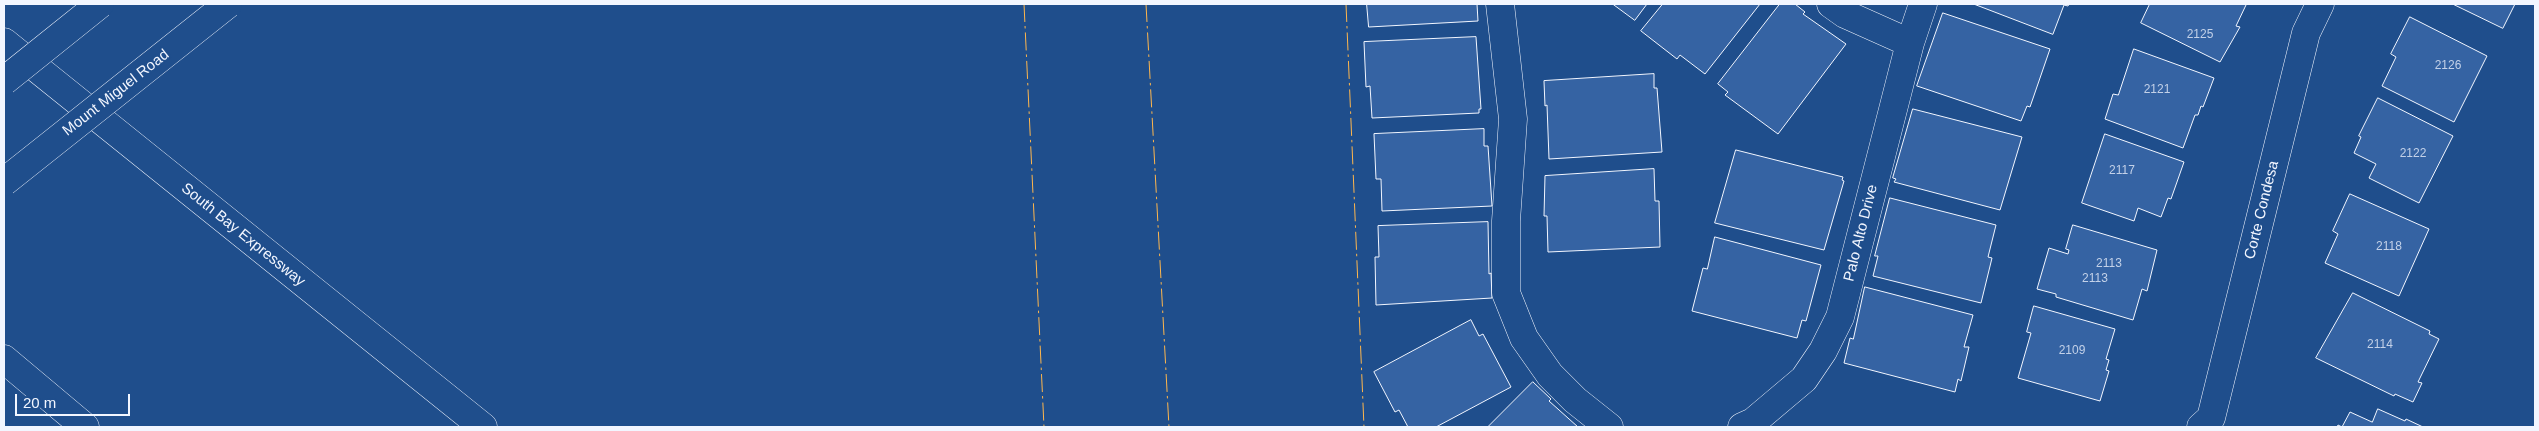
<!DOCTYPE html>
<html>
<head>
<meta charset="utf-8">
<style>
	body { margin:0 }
	#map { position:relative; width:2539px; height:431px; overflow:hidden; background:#1f4e8c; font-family:Helvetica,sans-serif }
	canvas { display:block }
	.frame { position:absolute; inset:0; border:5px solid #f2f6ff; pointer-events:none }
	.scale { position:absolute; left:15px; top:394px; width:115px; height:22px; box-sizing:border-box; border:2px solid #f2f6ff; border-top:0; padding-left:6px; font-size:15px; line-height:18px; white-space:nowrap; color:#f2f6ff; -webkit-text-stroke:4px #1f4e8c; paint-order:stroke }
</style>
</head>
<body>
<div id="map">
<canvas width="2539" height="431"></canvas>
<div class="frame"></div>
<div class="scale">20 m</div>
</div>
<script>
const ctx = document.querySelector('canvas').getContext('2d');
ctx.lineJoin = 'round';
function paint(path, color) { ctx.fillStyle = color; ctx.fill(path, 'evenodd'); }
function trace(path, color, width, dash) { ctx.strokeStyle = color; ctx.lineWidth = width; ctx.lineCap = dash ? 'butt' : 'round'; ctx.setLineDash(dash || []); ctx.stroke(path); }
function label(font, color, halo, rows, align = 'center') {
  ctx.font = font + ' Helvetica,sans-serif'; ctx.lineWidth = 4; ctx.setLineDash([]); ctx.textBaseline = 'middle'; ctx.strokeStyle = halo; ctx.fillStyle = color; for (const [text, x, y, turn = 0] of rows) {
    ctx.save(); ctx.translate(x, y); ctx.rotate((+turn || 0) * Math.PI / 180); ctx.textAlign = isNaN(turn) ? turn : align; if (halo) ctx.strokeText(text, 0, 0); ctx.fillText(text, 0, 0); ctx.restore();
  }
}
const building = new Path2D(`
	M1367,4h110l1,17 -109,6z
	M1613,4h34l-12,16z
	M1663,4h97l-55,70 -25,-19 -3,4 -36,-28z
	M1780,4h15l10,8 -2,2 43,30 -68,90 -53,-39 3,-3 -10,-8z
	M1974,4h95l-1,2 -4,-1 -11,29z
	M2150,4h95l1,1 -10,21 4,1 -20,35 -79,-39z
	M2453,4h62l-12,24z
	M1943,13l107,36 -20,58 -3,-1 -6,15 -104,-35z
	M2410,17l77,39 -33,66 -72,-36 14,-29 -5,-3z
	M1476,37l5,72h-2v4l-107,5 -2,-32 -4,1 -2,-45z
	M2134,49l80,29 -11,29 -2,-1 -3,9h-3l-12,33 -78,-29 8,-25 5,1z
	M1654,74v14h3l5,64 -113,7 -2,-54 -2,1 -1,-25z
	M2378,98l75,38 -34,67 -50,-25 7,-14 -22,-11 7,-16 -2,-1z
	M1913,109l109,28 -22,73 -106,-28 2,-3 -3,-1z
	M1484,129v17h4l4,60 -110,5 -1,-32h-5l-2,-45z
	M2105,134l79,28 -13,37 -3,-1 -7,19 -23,-9 -4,13 -52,-18z
	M1736,150l107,27 -1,3 2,1 -20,69 -109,-27z
	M1654,169l1,32h4l1,46 -112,5 -1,-36h-3l1,-40z
	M2350,194l79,35 -30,67 -74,-33 13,-29 -5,-3z
	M1890,198l106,27 -8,32 4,1 -11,45 -108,-27 5,-20h-3z
	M1488,222l1,52 2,-1 1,25 -116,7 -1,-48h4l-1,-31z
	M2073,225l84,25 -10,41 -5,-2 -9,31 -77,-23v-3l-19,-5 12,-41 19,6 1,-4 -3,-1z
	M1715,237l106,28 -15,56 -4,-1 -5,18 -105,-27 11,-43 4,1z
	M1865,287l108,28 -9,32h5l-8,34 -3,-2 -3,13 -111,-29 6,-25 3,1z
	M2353,293l77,38 -1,3 10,5 -21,43 4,1 -9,19 -18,-8 -1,2 -78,-38z
	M2034,306l81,23 -9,30 3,1 -3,10 3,1 -9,30 -82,-23 13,-45 -4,-1z
	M1471,320l8,16 4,-2 28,53 -75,40h-28l-9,-17 -4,2 -21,-40z
	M1533,382l18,17 -2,2 29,26h-90z
	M2378,409l27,12 1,-2 17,8h-86l1,-2 4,2 8,-15 22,10z`);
const minor = new Path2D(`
	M1500,4l13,115 -7,102v72l18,45 26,37 25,25 34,27
	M1831,4l14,10 65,29
	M1742,427l11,-5 51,-43 19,-28 17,-34 70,-274 13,-39
	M2201,427l10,-9 95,-385 14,-29`);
const highway = new Path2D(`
	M4,42l479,385
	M4,359l81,68`);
const minorBridge = new Path2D(`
	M4,81l96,-77
	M4,182l224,-178`);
const power = new Path2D(`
	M1024,4l20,423
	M1146,4l23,423
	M1346,4l18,423`);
const numberNames = [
	["2125",2200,35],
	["2126",2448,66],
	["2121",2157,90],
	["2122",2413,154],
	["2117",2122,171],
	["2118",2389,247],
	["2113",2109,264],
	["2113",2095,279],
	["2114",2380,345],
	["2109",2072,351]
];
const streetNames = [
	["Mount Miguel Road",116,93,-38],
	["Corte Condesa",2262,210,-76],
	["Palo Alto Drive",1861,233,-76],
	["South Bay Expressway",243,235,39]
];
paint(building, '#3563a3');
trace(building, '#f2f6ff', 1);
trace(minor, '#f2f6ff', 29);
trace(highway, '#f2f6ff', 29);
trace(minor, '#1f4e8c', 28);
trace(highway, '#1f4e8c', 28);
trace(minorBridge, '#f2f6ff', 29, []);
trace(minorBridge, '#1f4e8c', 28);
trace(power, '#ffb74d', 1, [18, 4, 2.5, 4]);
label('12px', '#c3d1e8', null, numberNames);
label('15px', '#f2f6ff', '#1f4e8c', streetNames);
</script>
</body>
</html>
